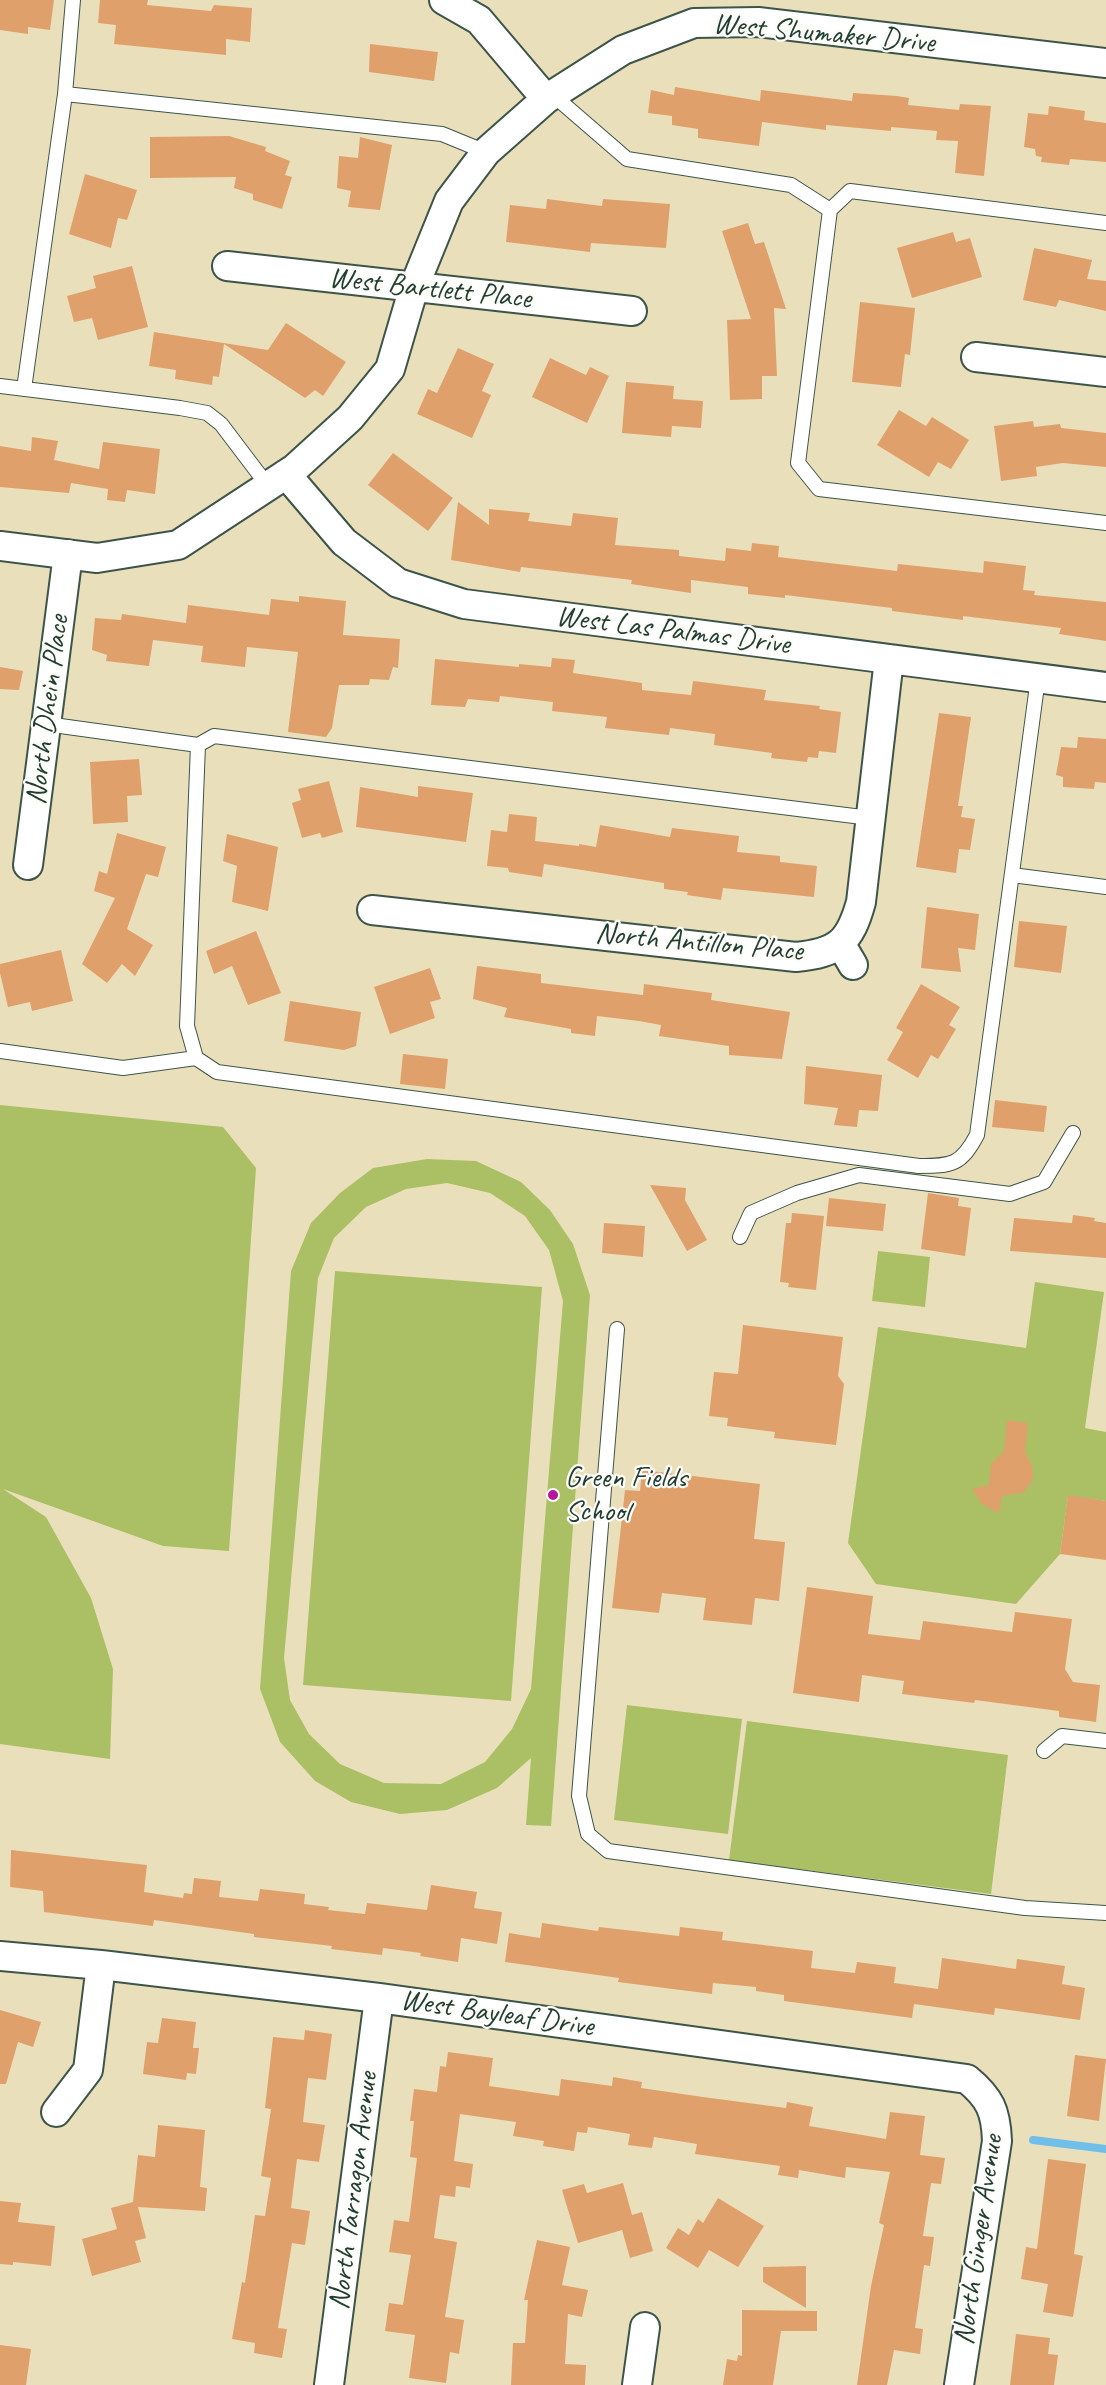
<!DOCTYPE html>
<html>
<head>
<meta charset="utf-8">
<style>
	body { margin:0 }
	canvas { display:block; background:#eadfbb }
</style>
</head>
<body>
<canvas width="1106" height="2385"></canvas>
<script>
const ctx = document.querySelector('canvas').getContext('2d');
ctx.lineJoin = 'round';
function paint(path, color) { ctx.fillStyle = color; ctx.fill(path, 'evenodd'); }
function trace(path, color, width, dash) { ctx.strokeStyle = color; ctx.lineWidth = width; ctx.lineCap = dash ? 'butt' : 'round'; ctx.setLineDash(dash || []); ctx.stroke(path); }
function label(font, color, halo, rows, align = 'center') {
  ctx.font = font + ' Caveat,sans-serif'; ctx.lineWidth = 4.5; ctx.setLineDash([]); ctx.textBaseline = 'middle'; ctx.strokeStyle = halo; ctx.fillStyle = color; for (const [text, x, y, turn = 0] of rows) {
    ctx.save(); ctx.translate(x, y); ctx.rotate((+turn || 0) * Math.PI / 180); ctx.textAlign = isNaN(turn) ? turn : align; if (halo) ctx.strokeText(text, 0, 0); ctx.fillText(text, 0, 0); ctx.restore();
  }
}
const green = new Path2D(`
	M0,1105l223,22 33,41 -27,383 -66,-5 -160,-57 43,28 45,81 22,71 -3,90 -110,-15z
	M427,1159l49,2 45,21 29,28 23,34 17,51 -39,531 -25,-1 5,-67 -34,30 -50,22 -47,4 -49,-12 -36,-21 -35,-39 -20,-53 31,-418 20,-48 29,-30 33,-25zM447,1183l43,10 35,23 24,34 14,51 -32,388 -19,40 -27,33 -44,22 -57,-1 -44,-19 -31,-30 -19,-34 -6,-42 34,-380 16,-40 32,-31 40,-18z
	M878,1251l52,6 -5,50 -53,-6z
	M335,1271l207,16 -31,414 -208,-16z
	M1035,1282l69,10 -19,136 21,4v69l-38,-5 -8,58 -44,50 -140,-20 -28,-41 30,-216 148,21z
	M627,1705l115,14 -14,115 -114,-14z
	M747,1721l261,34 -17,139 -262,-34z`);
const stream = new Path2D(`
	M1033,2140l73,9`);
const building = new Path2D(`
	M0,0h54l-4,30 -22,-3v7l-28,-4z
	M100,0h48l-1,5 64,6 3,-6 38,3 -2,34 -24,-3v16l-112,-11 2,-19 -18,-2z
	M370,44l68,8 -4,29 -65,-9z
	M675,87l85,14 1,-11 91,11 1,-8 44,3 12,2 -1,7 51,5 1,-6 31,2 -7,70 -29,-3 3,-32 -22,-1 1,-9 -46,-4v4l-65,-6v5l-64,-8 -3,24 -61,-8v-9l-26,-4v-9l-24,-3 3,-23 23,5z
	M1049,106l36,5 -1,9 22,3v39l-36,-3 -1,6 -28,-3 1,-5 -6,-1 -1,-7 -11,-2 4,-34 20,2z
	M229,136l37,11 -1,4 25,10 -5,14 7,2 -10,32 -29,-9v-6l-19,-6 2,-11 -86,1v-41z
	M360,137l32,8 -12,65 -32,-3 3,-16 -14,-3 2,-32 19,2z
	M85,174l52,16 -10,30 -9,-2 -7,30 -42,-14z
	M547,199l55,7 1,-7 67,5 -4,44 -75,-5 -1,9 -84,-10 4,-37 36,4z
	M748,223l7,21 9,-2 22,67 -12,-1 3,68h-15v23l-32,1 -3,-80 24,-1 -29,-88z
	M953,232l3,10 14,-4 12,39 -70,21 -15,-50z
	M1034,248l58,12 -5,19 19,2v30l-47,-11 -3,7 -33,-7z
	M132,266l16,61 -50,13 -6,-22 -18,4 -7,-26 29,-8 -3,-12z
	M860,302l55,6 -5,47 -5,-1 -4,33 -49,-5z
	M286,323l60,39 -23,34 -8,-6 -10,8 -81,-54 -5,33 -6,-1 -1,9 -37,-6 1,-9 -27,-4 5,-34 114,18z
	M458,348l36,16 -12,27 9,4 -19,43 -55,-24 11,-25 9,4z
	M550,358l36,17 4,-8 19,9 -22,47 -55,-26z
	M626,382l48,4 -1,13 30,2 -2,27 -29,-2 -1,11 -49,-4z
	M899,410l27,16 6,-9 37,23 -18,29 -13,-7 -9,15 -52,-32z
	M1033,421l1,6 26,-3 1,4 45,5v34l-43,-4 -27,4 1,9 -36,5 -7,-55z
	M32,437l26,4 -4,19 45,9 4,-27 57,7 -5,45 -28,-4 -2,12 -18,-2 1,-11 -37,-6 -2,10 -69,-6v-41l31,5z
	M393,453l60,45 -25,33 -60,-46z
	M458,502l31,23v-16l41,4 -2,8 43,5 2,-13 45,5 -3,27 64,5v6l46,5 1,-13 25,3 1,-8 27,3 -1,11 119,14 1,-7 85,9 1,-12 42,5 -3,24 12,1 -1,4 72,7v39l-47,-7 2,-6 -98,-12v4l-71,-9v-3l-107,-13v3l-37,-4v-7l-57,-7v13l-60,-9 1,-4 -111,-13 -1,5 -69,-12z
	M299,596l47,5 -3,34 57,4 -2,29 -5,-1 -4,13 -19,-1 -1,6h-30l-7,43 -6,9 -38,-5 10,-80 -51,-5 -2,20 -44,-5 2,-16 -50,-6 -4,26 -43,-5 1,-6 -15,-5 3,-32 26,2 1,-6 64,9 2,-18 81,10 2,-16 28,3z
	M552,658l23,2 -2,13 69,10v7l49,5 2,-14 73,9 -2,10 56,6 -1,3 22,3 -5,41 -17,-2 -1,7 -10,-1 -1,5 -36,-4 1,-5 -58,-8 1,-11 -45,-6 -1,7 -64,-7 2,-11 -55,-6 1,-9 -53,-6 -1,6 -31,-3 -3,8 -34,-2 4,-46 84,8v-3l32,3z
	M0,667l23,4 -4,19 -19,-1z
	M939,713l32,4 -13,89h5l-2,11 14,2 -5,31 -11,-1 -3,24 -40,-6z
	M1078,737l28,2v44l-11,-1 -1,7 -31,-2v-10l-7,-2 5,-28 16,1z
	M139,759l3,36 -15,1 1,26 -35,2 -3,-62z
	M329,781l14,51 -21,6 -2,-5 -18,5 -10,-35 9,-3 -3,-11z
	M418,786l55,7 -7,49 -110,-15 4,-40 58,10z
	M509,814l28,3 -2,24 44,5v-2l17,3 4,-22 70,12 2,-9 67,8 -2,16 43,4v6l37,4 -3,31 -91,-9 -2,12 -34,-5 1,-3 -24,-3v-6l-120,-19 -2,13 -33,-5 -1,-4 -21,-2 4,-36 16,2z
	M117,833l49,14 -8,30 -12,-3 -19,55 26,16 -18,31 -13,-12 -15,19 -25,-19 33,-66 -21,-7 5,-20 8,3z
	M227,834l51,13 -10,64 -36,-9 5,-36 -14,-5z
	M927,907l52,7 -4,36 -17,-2 3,24 -40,-4z
	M1019,921l48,5 -6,47 -47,-6z
	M256,931l25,62 -33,12 -16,-39 -18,8 -8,-23z
	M61,950l12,51 -41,10 -2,-9 -22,5 -8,-34v-9z
	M477,966l64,8v9l102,12 1,-11 68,9 -1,7 79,12 -8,47 -53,-4v-9l-70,-10 2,-11 -22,-4 -42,-5 -2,20 -24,-3v-4l-67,-12 3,-9 -34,-9z
	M430,968l11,31 -11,3 5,16 -45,16 -16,-47z
	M921,984l39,23 -11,18 7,4 -18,30 -7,-4 -13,23 -31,-18 16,-28 -7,-4z
	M290,1001l71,11 -5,34 -12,4 -60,-9z
	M403,1054l45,5 -3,30 -45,-5z
	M806,1066l76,9 -4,36 -19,-1 -2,17 -23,-2 4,-17 -34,-4z
	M995,1100l52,6 -3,26 -52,-5z
	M650,1185l36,3 -1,12 22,40 -20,11z
	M928,1193l31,5 -1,8 13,2 -6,48 -44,-7z
	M829,1198l57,6 -3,27 -57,-5z
	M792,1213l32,3 -8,74 -28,-3 1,-4 -9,-1 6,-59h5z
	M1073,1215l22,3 -1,3 12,2v35l-96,-7 4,-33 58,5z
	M604,1223l41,3 -2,31 -41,-4z
	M743,1325l100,12 -5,39 6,8 -8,61 -62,-7 1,-6 -48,-6 1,-8 -19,-2 5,-44 24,2z
	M1007,1420l21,3 -3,29 7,14 1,7 -1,8 -8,11 -22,4 -3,17 -17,-9 -10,-15 17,-4 2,-21 13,-13z
	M642,1470l118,14 -6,55 31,3 -6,59 -24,-3 -3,27 -49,-5 3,-22 -44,-5 -3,20 -47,-5 13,-118 15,1z
	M1068,1495l38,6v59l-46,-6z
	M807,1587l66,9 -5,38 52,6 3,-19 89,11 3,-20 57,7 -7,50 8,13 27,3 -4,37 -37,-5v-6l-84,-11 -1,3 -72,-9 2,-13 -42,-6 -3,27 -66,-9z
	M11,1850l136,15 -3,27 39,6 1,-5 8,1 2,-16 27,3 -2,16 39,4 2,-12 45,5 -1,10 25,3 -1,3 37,4 2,-11 60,7 4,-25 46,7 -3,16 28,4 -5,32 -36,-6 -3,24 -38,-6 1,-3 -38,-5 -1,7 -51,-6 1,-3 -78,-9v-3l-100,-14 -1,6 -109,-14 -1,-21 -33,-4z
	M542,1923l56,8 1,-4 80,9 1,-9 43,5 -1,8 91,11 -2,17 44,5 2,-11 39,5 -2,16 44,6 4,-31 74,11 1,-10 48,7 -3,18 23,4 -5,32 -85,-12 -1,7 -80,-11 -2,14 -128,-17v-6l-28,-4v-4l-43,-4 -1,11 -94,-12 1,-4 -114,-16 4,-29 31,5z
	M0,2010l41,12 -8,25 -15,-5 -12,42h-6z
	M162,2018l34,4 -3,26h6l-3,26 -9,-1 -1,7 -43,-6 4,-32 11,1z
	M305,2030l27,4 -6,46 -18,-2 -5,44 22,3 -6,37 -22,-3 -6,49 19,3 -5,34 -13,-2 -14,85 9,1 -5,29 -28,-5 1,-10 -23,-4 10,-57 3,1 10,-68 10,1 6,-38 -10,-2 10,-67 -6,-1 8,-71 31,3z
	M448,2052l45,6 -4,28 70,10 2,-17 51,7 1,-9 29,5 -1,6 62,9 83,11 1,-6 26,5 -4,19 77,13 4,-27 35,4 -5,39 25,3 -4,26 -10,-1 -8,53 11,1 -4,29 -6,-1 -9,63 8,1 -3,25 -26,-4 -7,35h-30l14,-99 13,-61 -5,-2 11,-51 -44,-5 -1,11 -46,-8 -1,8 -20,-3 2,-9 -85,-12 2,-10 -43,-7 -2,11 -24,-3 2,-11 -42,-7 -1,6 -10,-1 -3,19 -31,-5 1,-5 -31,-5 3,-14 -56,-8 -6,47 19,3 -3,24 -14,-2 -1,11 -15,-2 -6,43 23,4 -12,75 19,3 -5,34 -9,-2 -4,31 -37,-5 6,-43 -30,-4 4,-28 14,2 8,-50 -22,-3 5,-32 15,2 8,-64 -7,-1 4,-36h-4l4,-32 23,3 3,-26 6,1z
	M1075,2055l31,4 -7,62 -32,-5z
	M158,2125l47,5 -5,57 7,1 -2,23 -67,-4 8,31 -11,3 6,21 -49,14 -10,-37 35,-10 -6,-21 22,-6 5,-47 17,2z
	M1048,2159l38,5 -12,90 9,2 -10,61 -30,-5 5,-28 -27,-5 5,-32 11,2z
	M623,2183l9,32 10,-3 11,39 -23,7 -8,-28 -44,13 -16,-53 22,-6 3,9z
	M718,2198l46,28 -26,41 -29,-17 -11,18 -32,-20 12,-20 11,7 9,-16 5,4z
	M0,2201l21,2 -3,19 37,4 -4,40 -38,-4v3l-13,-1z
	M537,2240l33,7 -8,38 26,5 -6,27 -14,-3 -3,50 21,1 -1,20h-74l2,-42h12l3,-43h-4z
	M806,2266v42l-43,-26v-15z
	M742,2310l75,1v20h-36l-8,54h-50l4,-26 10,2 1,-6 4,1z
	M1016,2334l34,4 -2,16 10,1 -4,30h-44z
	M0,2345l31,4 -5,36h-26z`);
const service = new Path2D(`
	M73,0l-8,94 377,40 44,18
	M553,95l74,64 164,26 39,25 -32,253 21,26 287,34
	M830,210l20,-19 256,32
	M0,386l180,22 27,5 14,11 47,62
	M24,389l41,-295
	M46,724l152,21 -11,281 9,32 21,14 702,94c33,0 42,-1 58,-31l61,-457
	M198,745l16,-9 656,82
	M1012,875l94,12
	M0,1051l123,17 73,-10
	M740,1237l11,-24 46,-20 62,-18 151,19 34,-12 29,-49
	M617,1329l-38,467 9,38 20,17 417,57 81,5
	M1044,1751l18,-15 44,5`);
const minor = new Path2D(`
	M444,0l35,20 67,79
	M227,266l405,45
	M976,357l130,15
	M286,474l58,68 54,41 66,21 642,83
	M0,546l97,12 81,-13 116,-76 56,-51 40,-49 24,-82 35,-86 37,-49 60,-53 77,-49 71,-27 64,-1 348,41
	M28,865l40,-311
	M372,910l424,47c42,-4 54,-15 65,-55l28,-243
	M840,943l13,22
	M0,1956l101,9 278,33 588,81c23,19 29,32 30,62l-38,244
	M56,2112l32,-42 13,-105
	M329,2385l50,-387
	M637,2385l8,-58`);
const markers = [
	[553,1495,6,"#b5179e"]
];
const streetNames = [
	["West Shumaker Drive",824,34,5],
	["West Bartlett Place",430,289,6],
	["West Las Palmas Drive",673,631,7],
	["North Dhein Place",48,710,-83],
	["North Antillon Place",699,943,5],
	["West Bayleaf Drive",497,2014,8],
	["North Tarragon Avenue",354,2191,-83],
	["North Ginger Avenue",979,2240,-82]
];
const poiNames = [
	["Green Fields",565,1478],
	["School",565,1512]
];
paint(green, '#abc064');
trace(stream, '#6fbfea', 8);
paint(building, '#e0a06c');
trace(service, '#3d5548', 16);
trace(minor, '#3d5548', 32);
trace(service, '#fff', 14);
trace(minor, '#fff', 28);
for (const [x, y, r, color] of markers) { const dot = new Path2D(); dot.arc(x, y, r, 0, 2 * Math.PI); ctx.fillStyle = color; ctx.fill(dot); trace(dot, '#fdfcf7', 2); }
label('30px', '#1f3d34', '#fdfcf7', streetNames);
label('30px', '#1f3d34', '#fdfcf7', poiNames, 'left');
</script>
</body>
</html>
